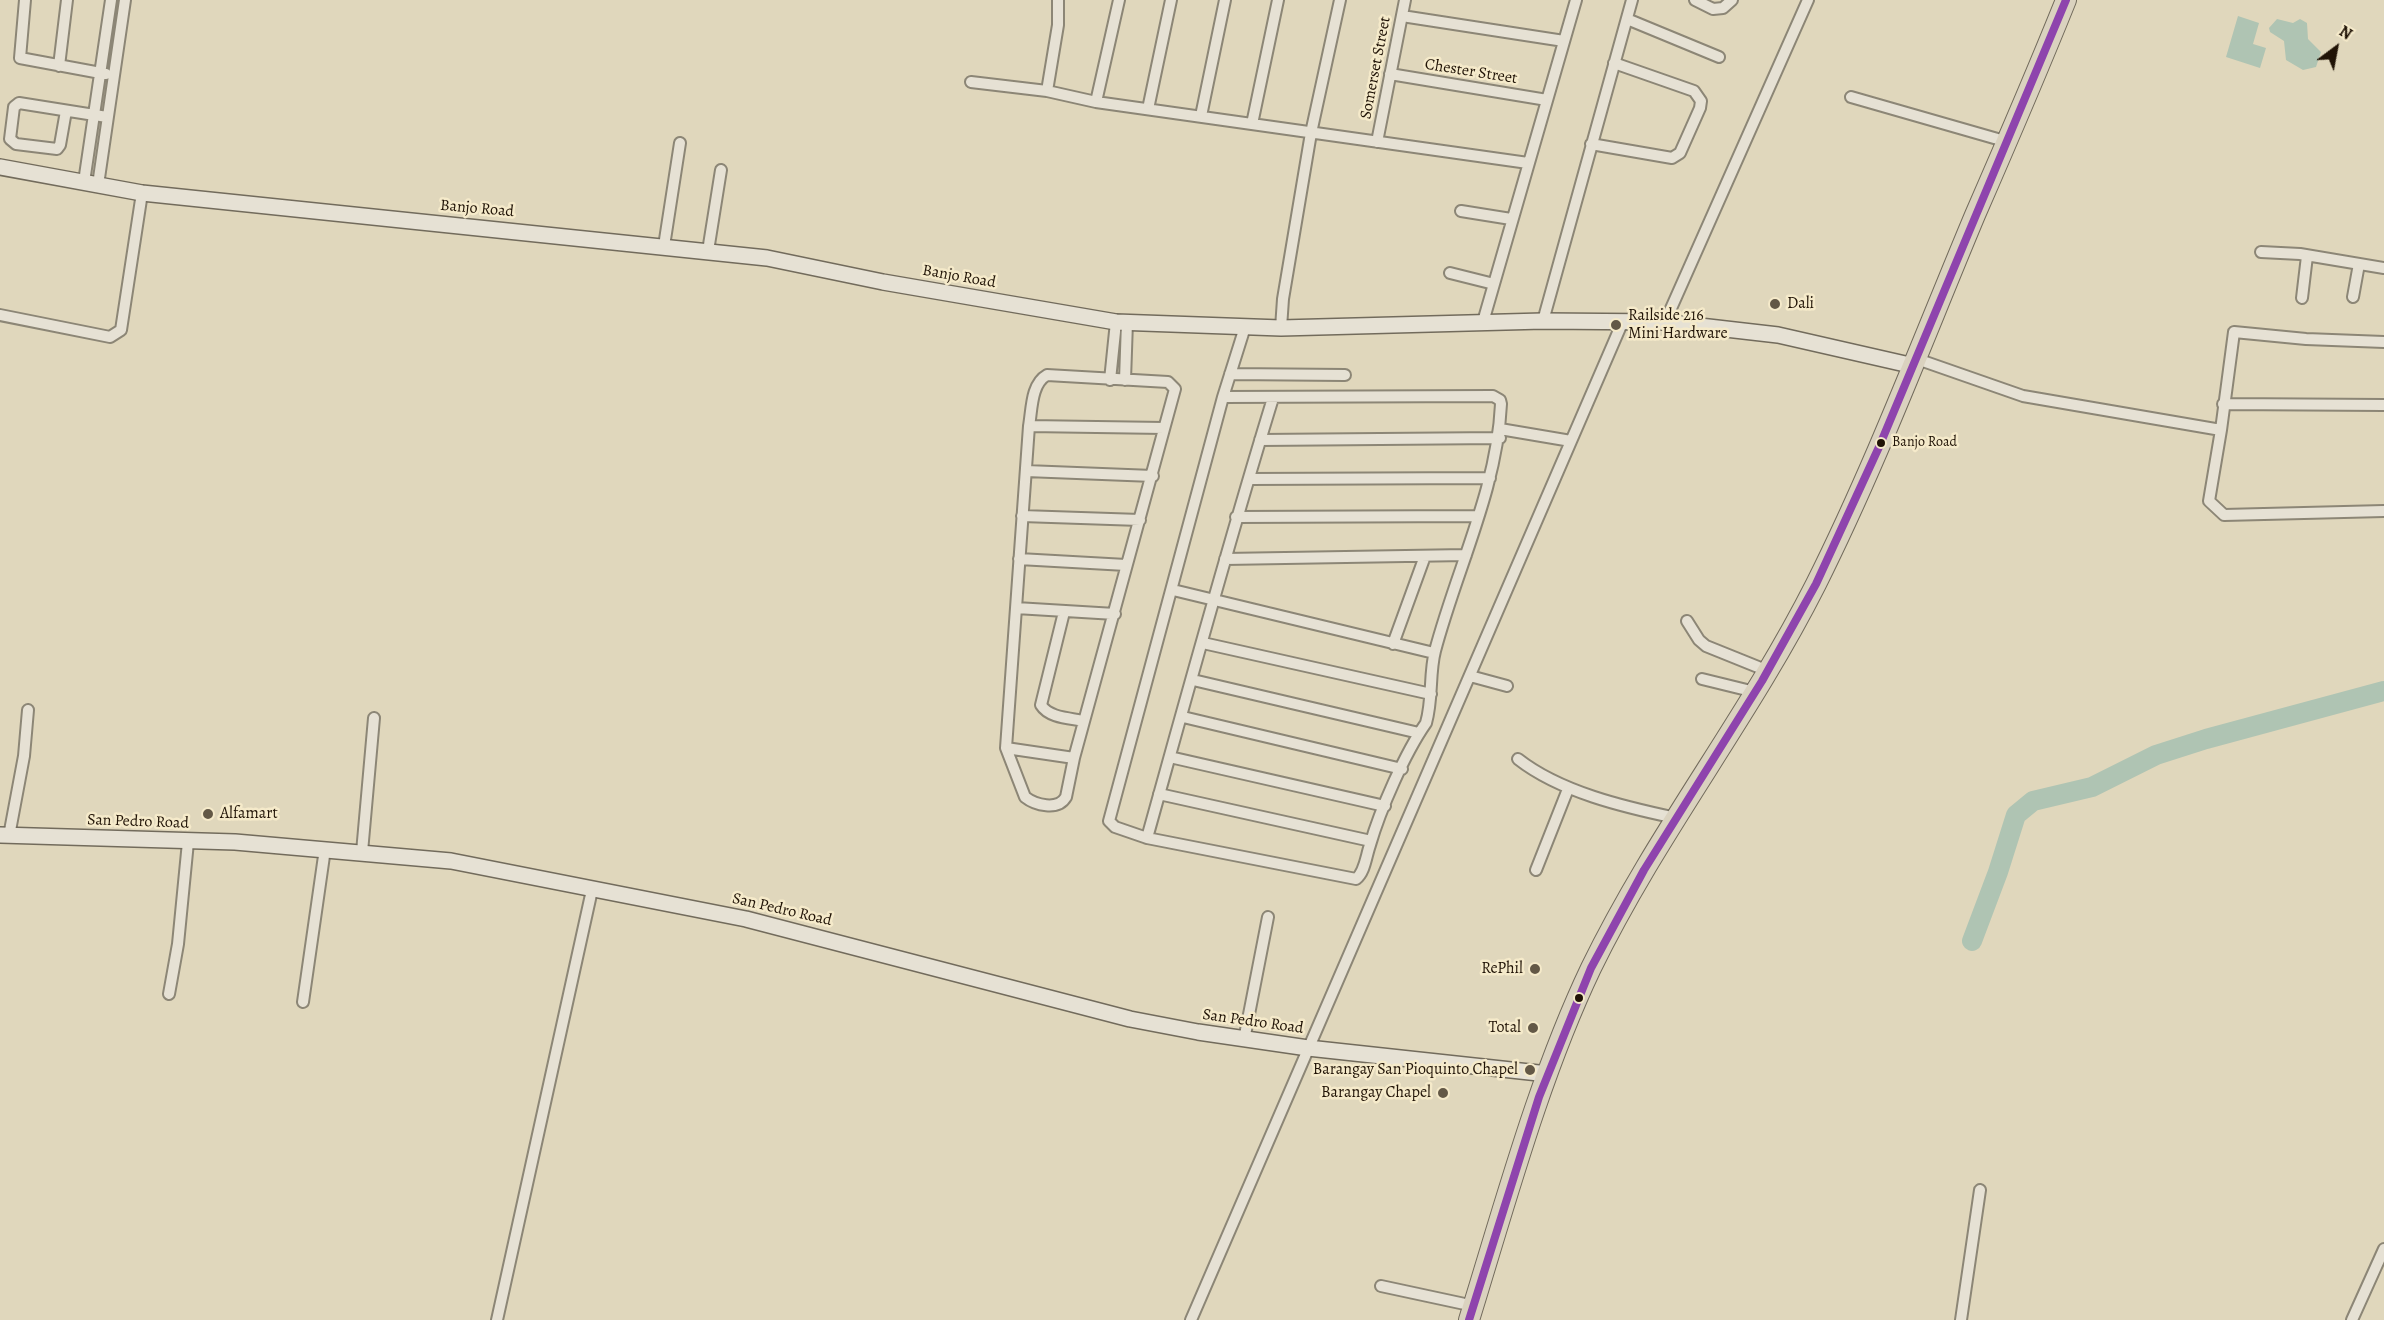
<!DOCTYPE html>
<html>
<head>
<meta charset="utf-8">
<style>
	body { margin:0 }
	#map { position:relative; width:2384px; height:1320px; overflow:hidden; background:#e0d7bc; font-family:Alegreya,serif }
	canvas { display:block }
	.north { position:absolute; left:2306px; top:18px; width:60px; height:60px; -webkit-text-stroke:4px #f5eaca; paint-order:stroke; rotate:32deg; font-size:16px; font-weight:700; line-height:24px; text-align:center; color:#201306 }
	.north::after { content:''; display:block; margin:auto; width:21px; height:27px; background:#201306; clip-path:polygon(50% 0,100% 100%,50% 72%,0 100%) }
</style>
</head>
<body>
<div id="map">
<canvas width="2384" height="1320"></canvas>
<div class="north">N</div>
</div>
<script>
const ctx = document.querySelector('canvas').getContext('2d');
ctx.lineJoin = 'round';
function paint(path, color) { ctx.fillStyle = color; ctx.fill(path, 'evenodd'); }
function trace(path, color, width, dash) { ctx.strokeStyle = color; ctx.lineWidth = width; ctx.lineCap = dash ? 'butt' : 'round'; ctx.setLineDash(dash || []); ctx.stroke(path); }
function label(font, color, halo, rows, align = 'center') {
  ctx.font = font + ' Alegreya,serif'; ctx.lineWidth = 5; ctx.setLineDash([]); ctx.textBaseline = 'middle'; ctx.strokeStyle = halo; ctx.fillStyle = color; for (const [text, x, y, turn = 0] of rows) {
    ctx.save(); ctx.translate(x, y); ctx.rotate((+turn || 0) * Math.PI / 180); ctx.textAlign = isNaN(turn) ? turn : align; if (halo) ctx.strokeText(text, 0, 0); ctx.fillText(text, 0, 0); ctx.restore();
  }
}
const water = new Path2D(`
	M2238,16l21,7 -6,21 13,4 -6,20 -34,-11z
	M2277,19l16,4 7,-4 7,4 1,16 13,13 -5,15 -13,3 -17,-10 -2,-19 -14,-9 -1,-4z`);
const river = new Path2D(`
	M1972,941l26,-69 18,-57 17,-14 59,-14 64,-32 50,-16 178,-48`);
const street = new Path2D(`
	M25,0l-5,58 86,16
	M1695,0l18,9 10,-1 9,-8
	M1402,16l162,25
	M1627,19l92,38
	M59,66l8,-66
	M1390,74l157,26
	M971,82l76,9 49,11 432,61
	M1047,91l11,-66v-25
	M1851,97l157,45
	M1096,102l23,-102
	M1148,109l23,-109
	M66,111l-6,34 -3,4 -41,-5 -6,-5 4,-32 5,-4 88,14
	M1201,116l24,-116
	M1252,124l26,-124
	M1377,142l28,-142
	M1591,144l81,14 8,-5 20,-45 1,-7 -7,-10 -80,-28
	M84,182l27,-182
	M98,185l27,-185
	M1461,211l50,8
	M664,246l16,-103
	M708,251l13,-81
	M2261,252l39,2 84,14
	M1450,273l44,11
	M2353,297l6,-33
	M2302,298l5,-42
	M0,315l110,22 11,-7 21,-137
	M1543,321l89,-321
	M1483,322l93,-322
	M1665,322l143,-322
	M1281,328l2,-29 28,-166 29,-133
	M1917,359l106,37 198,34 -12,71 15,14 160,-4
	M1230,374l115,1
	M1047,375l121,7 7,7 -101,369 -8,39c-8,14 -31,8 -41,0l-19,-49 23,-322c3,-17 2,-42 18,-51z
	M1110,380l6,-58
	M1125,380l2,-58
	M1223,397l270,-1 7,4 1,4c-4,86 -44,164 -66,247 -6,23 -2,48 -9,72 -21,30 -46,87 -56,122 -4,11 -5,27 -14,34l-209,-41 -32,-11 -6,-6 114,-424 22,-70
	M2223,404l161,1
	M1029,426l135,2
	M1500,429l71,12
	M2221,430l13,-98 72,7 78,3
	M1260,440l240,-2
	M1026,471l127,5
	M1249,479l241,-1
	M1022,516l118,4
	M1236,517l242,-1
	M1019,559l107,6
	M1225,559l241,-4
	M1173,590l261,63
	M1016,608l99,6
	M1064,612l-23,93c8,13 29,13 43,16
	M1687,621l12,19 7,6 62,25
	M1203,643l228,51
	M1393,644l32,-88
	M1470,676l37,10
	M1702,679l53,13
	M1193,680l226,53
	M1183,717l219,52
	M1006,748l68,10
	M1170,757l215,49
	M1518,759c42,33 106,48 158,59
	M1159,794l212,47
	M9,836l15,-80 4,-46
	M1147,838c41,-147 81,-294 126,-440
	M362,852l12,-134
	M1536,870l32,-81
	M169,994l9,-50 10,-102
	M303,1002l22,-153
	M1244,1040l24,-123
	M1381,1286l93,20
	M497,1320l95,-430
	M1191,1320l432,-999
	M1961,1320l19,-130
	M2352,1320l32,-71`);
const secondary = new Path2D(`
	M0,167l142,26 625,65 116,24 233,40 165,6 262,-7 122,1 113,13 136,31
	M0,835l235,7 216,19 295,58 384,100 68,13 110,16 240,26`);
const highway = new Path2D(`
	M1469,1320c36,-116 70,-243 122,-352 65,-134 158,-251 225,-384 60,-120 107,-245 159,-369 31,-71 62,-143 91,-215`);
const bus1 = new Path2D(`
	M1469,1320l70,-223 52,-129 53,-98 118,-189 54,-97 63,-137 187,-447`);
const markers = [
	[1775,304,6,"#635846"],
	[1616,325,6,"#635846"],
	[1881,443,5,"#201306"],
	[208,814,6,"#635846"],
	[1535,969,6,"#635846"],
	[1579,998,5,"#201306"],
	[1533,1028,6,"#635846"],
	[1530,1070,6,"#635846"],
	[1443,1093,6,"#635846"]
];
const busNames = [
	["Banjo Road",1892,443]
];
const streetNames = [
	["Somerset Street",1376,68,-79],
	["Chester Street",1471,72,9],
	["Banjo Road",477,209,5],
	["Banjo Road",959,277,10],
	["San Pedro Road",138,822,2],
	["San Pedro Road",782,910,13],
	["San Pedro Road",1253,1022,8]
];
const poiNames = [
	["Dali",1787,304,"left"],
	["Railside 216",1628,316,"left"],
	["Mini Hardware",1628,334,"left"],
	["Alfamart",220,814,"left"],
	["RePhil",1523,969],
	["Total",1521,1028],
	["Barangay San Pioquinto Chapel",1518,1070],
	["Barangay Chapel",1431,1093]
];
paint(water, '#afc4b3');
trace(river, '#afc4b3', 20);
trace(street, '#8c8676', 14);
trace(secondary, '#726b5c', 18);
trace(highway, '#726b5c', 22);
trace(street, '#e6e1d4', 10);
trace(secondary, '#e6e1d4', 15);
trace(highway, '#dad2bf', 20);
trace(bus1, '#8e44ad', 8);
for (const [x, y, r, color] of markers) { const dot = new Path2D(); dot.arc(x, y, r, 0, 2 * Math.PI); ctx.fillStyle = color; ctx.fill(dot); trace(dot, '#f5eaca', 2); }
label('14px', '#201306', '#f5eaca', busNames, 'left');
label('16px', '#201306', '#f5eaca', streetNames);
label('16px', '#201306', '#f5eaca', poiNames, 'right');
</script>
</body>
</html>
